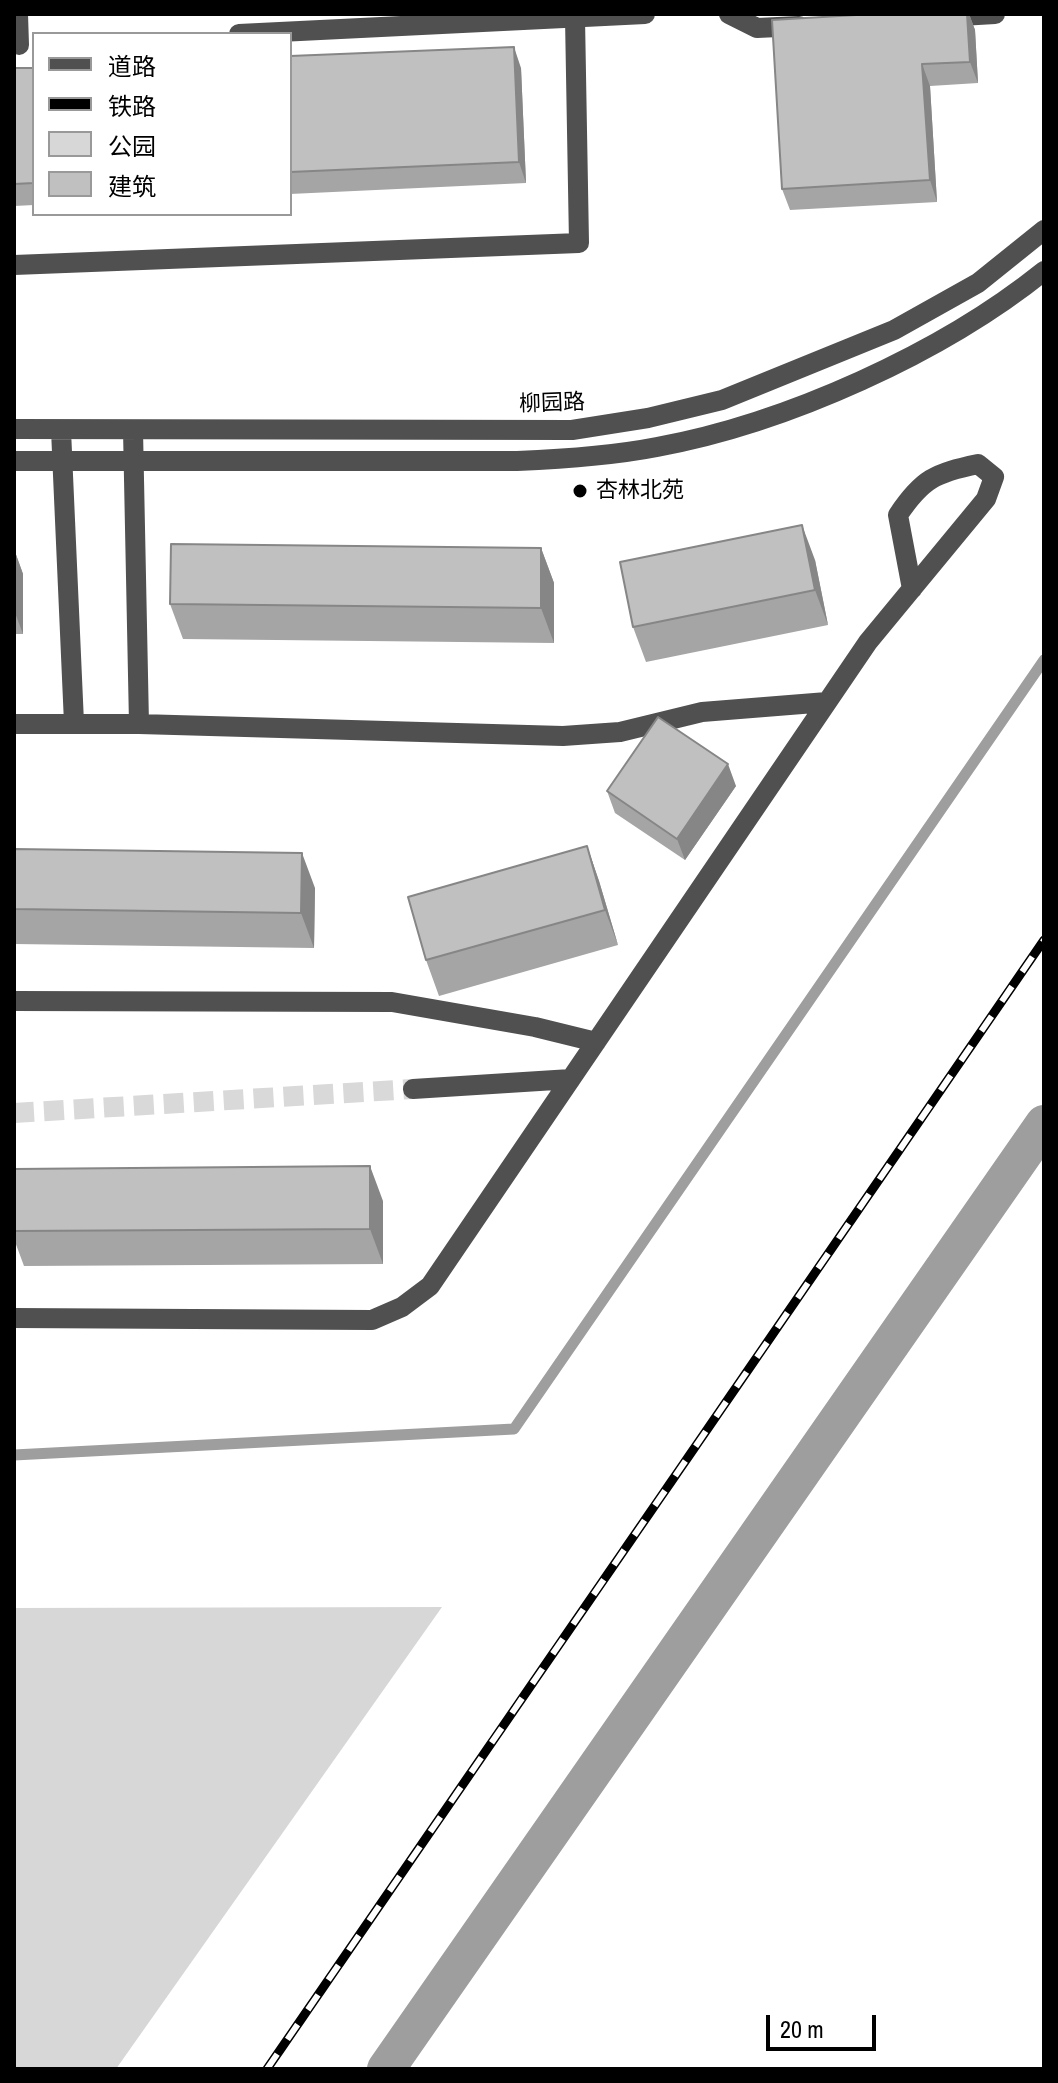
<!DOCTYPE html>
<html>
<head>
<meta charset="utf-8">
<style>
	body { margin:0 }
	#map { position:relative; width:1058px; height:2083px; overflow:hidden; background:#fff; font-family:"Archivo Narrow","Noto Sans SC",sans-serif }
	canvas { display:block }
	.frame { position:absolute; inset:0; border:16px solid #000; pointer-events:none }
	.legend { position:absolute; left:32px; top:32px; width:260px; height:184px; box-sizing:border-box; background:#fff; border:2px solid #999; margin:0; padding:10px 14px; list-style:none; font-size:24px; color:#000 }
	.legend li { display:flex; align-items:center; gap:16px; height:40px }
	.legend b { width:40px; border:2px solid #999 }
	.scale { position:absolute; left:766px; top:2015px; width:110px; height:36px; box-sizing:border-box; border:4px solid #000; border-top:0; padding-left:10px; font-size:24px; line-height:28px; white-space:nowrap; color:#000; -webkit-text-stroke:6px #fff; paint-order:stroke }
</style>
</head>
<body>
<div id="map">
<canvas width="1058" height="2083"></canvas>
<div class="frame"></div>
<ul class="legend">
<li><b style="height:10px;background:#505050"></b>道路</li>
<li><b style="height:10px;background:#000"></b>铁路</li>
<li><b style="height:22px;background:#d7d7d7"></b>公园</li>
<li><b style="height:22px;background:#c0c0c0"></b>建筑</li>
</ul>
<div class="scale">20 m</div>
</div>
<script>
const ctx = document.querySelector('canvas').getContext('2d');
ctx.lineJoin = 'round';
function paint(path, color) { ctx.fillStyle = color; ctx.fill(path, 'evenodd'); }
function trace(path, color, width, dash) { ctx.strokeStyle = color; ctx.lineWidth = width; ctx.lineCap = dash ? 'butt' : 'round'; ctx.setLineDash(dash || []); ctx.stroke(path); }
function label(font, color, halo, rows, align = 'center') {
  ctx.font = font + ' "Archivo Narrow","Noto Sans SC",sans-serif'; ctx.lineWidth = 6; ctx.setLineDash([]); ctx.textBaseline = 'middle'; ctx.strokeStyle = halo; ctx.fillStyle = color; for (const [text, x, y, turn = 0] of rows) {
    ctx.save(); ctx.translate(x, y); ctx.rotate((+turn || 0) * Math.PI / 180); ctx.textAlign = isNaN(turn) ? turn : align; if (halo) ctx.strokeText(text, 0, 0); ctx.fillText(text, 0, 0); ctx.restore();
  }
}
const green = new Path2D(`
	M442,1607l-326,462h-102v-461z`);
const stream = new Path2D(`
	M14,1455l500,-26 530,-769`);
const canal = new Path2D(`
	M386,2069l658,-945`);
const minorTunnel = new Path2D(`
	M14,1113l399,-24`);
const minor = new Path2D(`
	M18,14l1,31
	M729,14l28,14 42,-2
	M943,17l52,-3
	M239,34l406,-20
	M14,265l565,-22 -4,-225
	M14,429l558,1 76,-12 74,-18 172,-70 84,-47 66,-53
	M61,430l13,293
	M133,430l6,294
	M14,461h503c48,-2 94,-5 140,-14 130,-24 285,-94 387,-176
	M14,724h125l424,12 57,-4 82,-20 125,-10
	M14,1001l378,1 143,25 61,15
	M413,1089l158,-10
	M14,1318l358,2 30,-13 28,-21 438,-644 118,-143 8,-22 -16,-13c-43,9 -56,15 -80,51l14,74`);
const rail = new Path2D(`
	M267,2069l777,-1129`);
const wall = new Path2D(`
	M873,14h96l6,16 3,53 -48,3 7,116 -147,8 -8,-21z
	M290,56l231,12 5,115 -236,11z
	M14,68h20v137l-20,1z
	M541,548l13,35v60l-371,-4 -13,-35z
	M14,549l9,25v60h-9z
	M815,560l13,65 -182,37 -13,-35z
	M736,786l-51,74 -70,-47 -8,-22z
	M587,846l12,35 19,64 -179,51 -13,-36z
	M14,849l301,39 -1,60 -300,-4z
	M14,1169l369,32v63l-359,2 -10,-27z`);
const shadedWall = new Path2D(`
	M967,14h2l6,16 3,53 -8,-21z
	M514,47l7,21 5,115 -7,-21z
	M922,64l8,22 7,116 -7,-22z
	M802,525l13,35 13,65 -13,-35z
	M541,548l13,35v60l-13,-35z
	M14,549l9,25v60l-9,-24z
	M728,764l8,22 -51,74 -8,-21z
	M587,846l12,35 19,64 -13,-35z
	M302,853l13,35 -1,60 -13,-35z
	M370,1166l13,35v63l-13,-35z`);
const building = new Path2D(`
	M873,14h94l3,48 -48,2 8,116 -148,9 -10,-169z
	M514,47l5,115 -229,10v-116z
	M14,68h20v115l-20,1z
	M802,525l13,65 -182,37 -13,-65z
	M171,544l370,4v60l-371,-4z
	M658,717l70,47 -51,75 -70,-48z
	M587,846l18,64 -179,50 -18,-63z
	M14,849l288,4 -1,60 -287,-4z
	M370,1166v63l-356,2v-62z`);
const markers = [
	[580,491,8,"#000"]
];
const streetNames = [
	["柳园路",552,404,-2]
];
const poiNames = [
	["杏林北苑",596,491]
];
paint(green, '#d7d7d7');
trace(stream, '#9e9e9e', 11);
trace(canal, '#9e9e9e', 38);
trace(minorTunnel, '#d9d9d9', 20, [20, 10]);
trace(minor, '#505050', 20);
trace(rail, '#000', 9);
trace(rail, '#fff', 6, [18]);
paint(wall, '#a5a5a5');
paint(shadedWall, '#868686');
paint(building, '#c0c0c0');
trace(building, '#868686', 2);
for (const [x, y, r, color] of markers) { const dot = new Path2D(); dot.arc(x, y, r, 0, 2 * Math.PI); ctx.fillStyle = color; ctx.fill(dot); trace(dot, '#fff', 3); }
label('22px', '#000', '#fff', streetNames);
label('22px', '#000', '#fff', poiNames, 'left');
</script>
</body>
</html>
